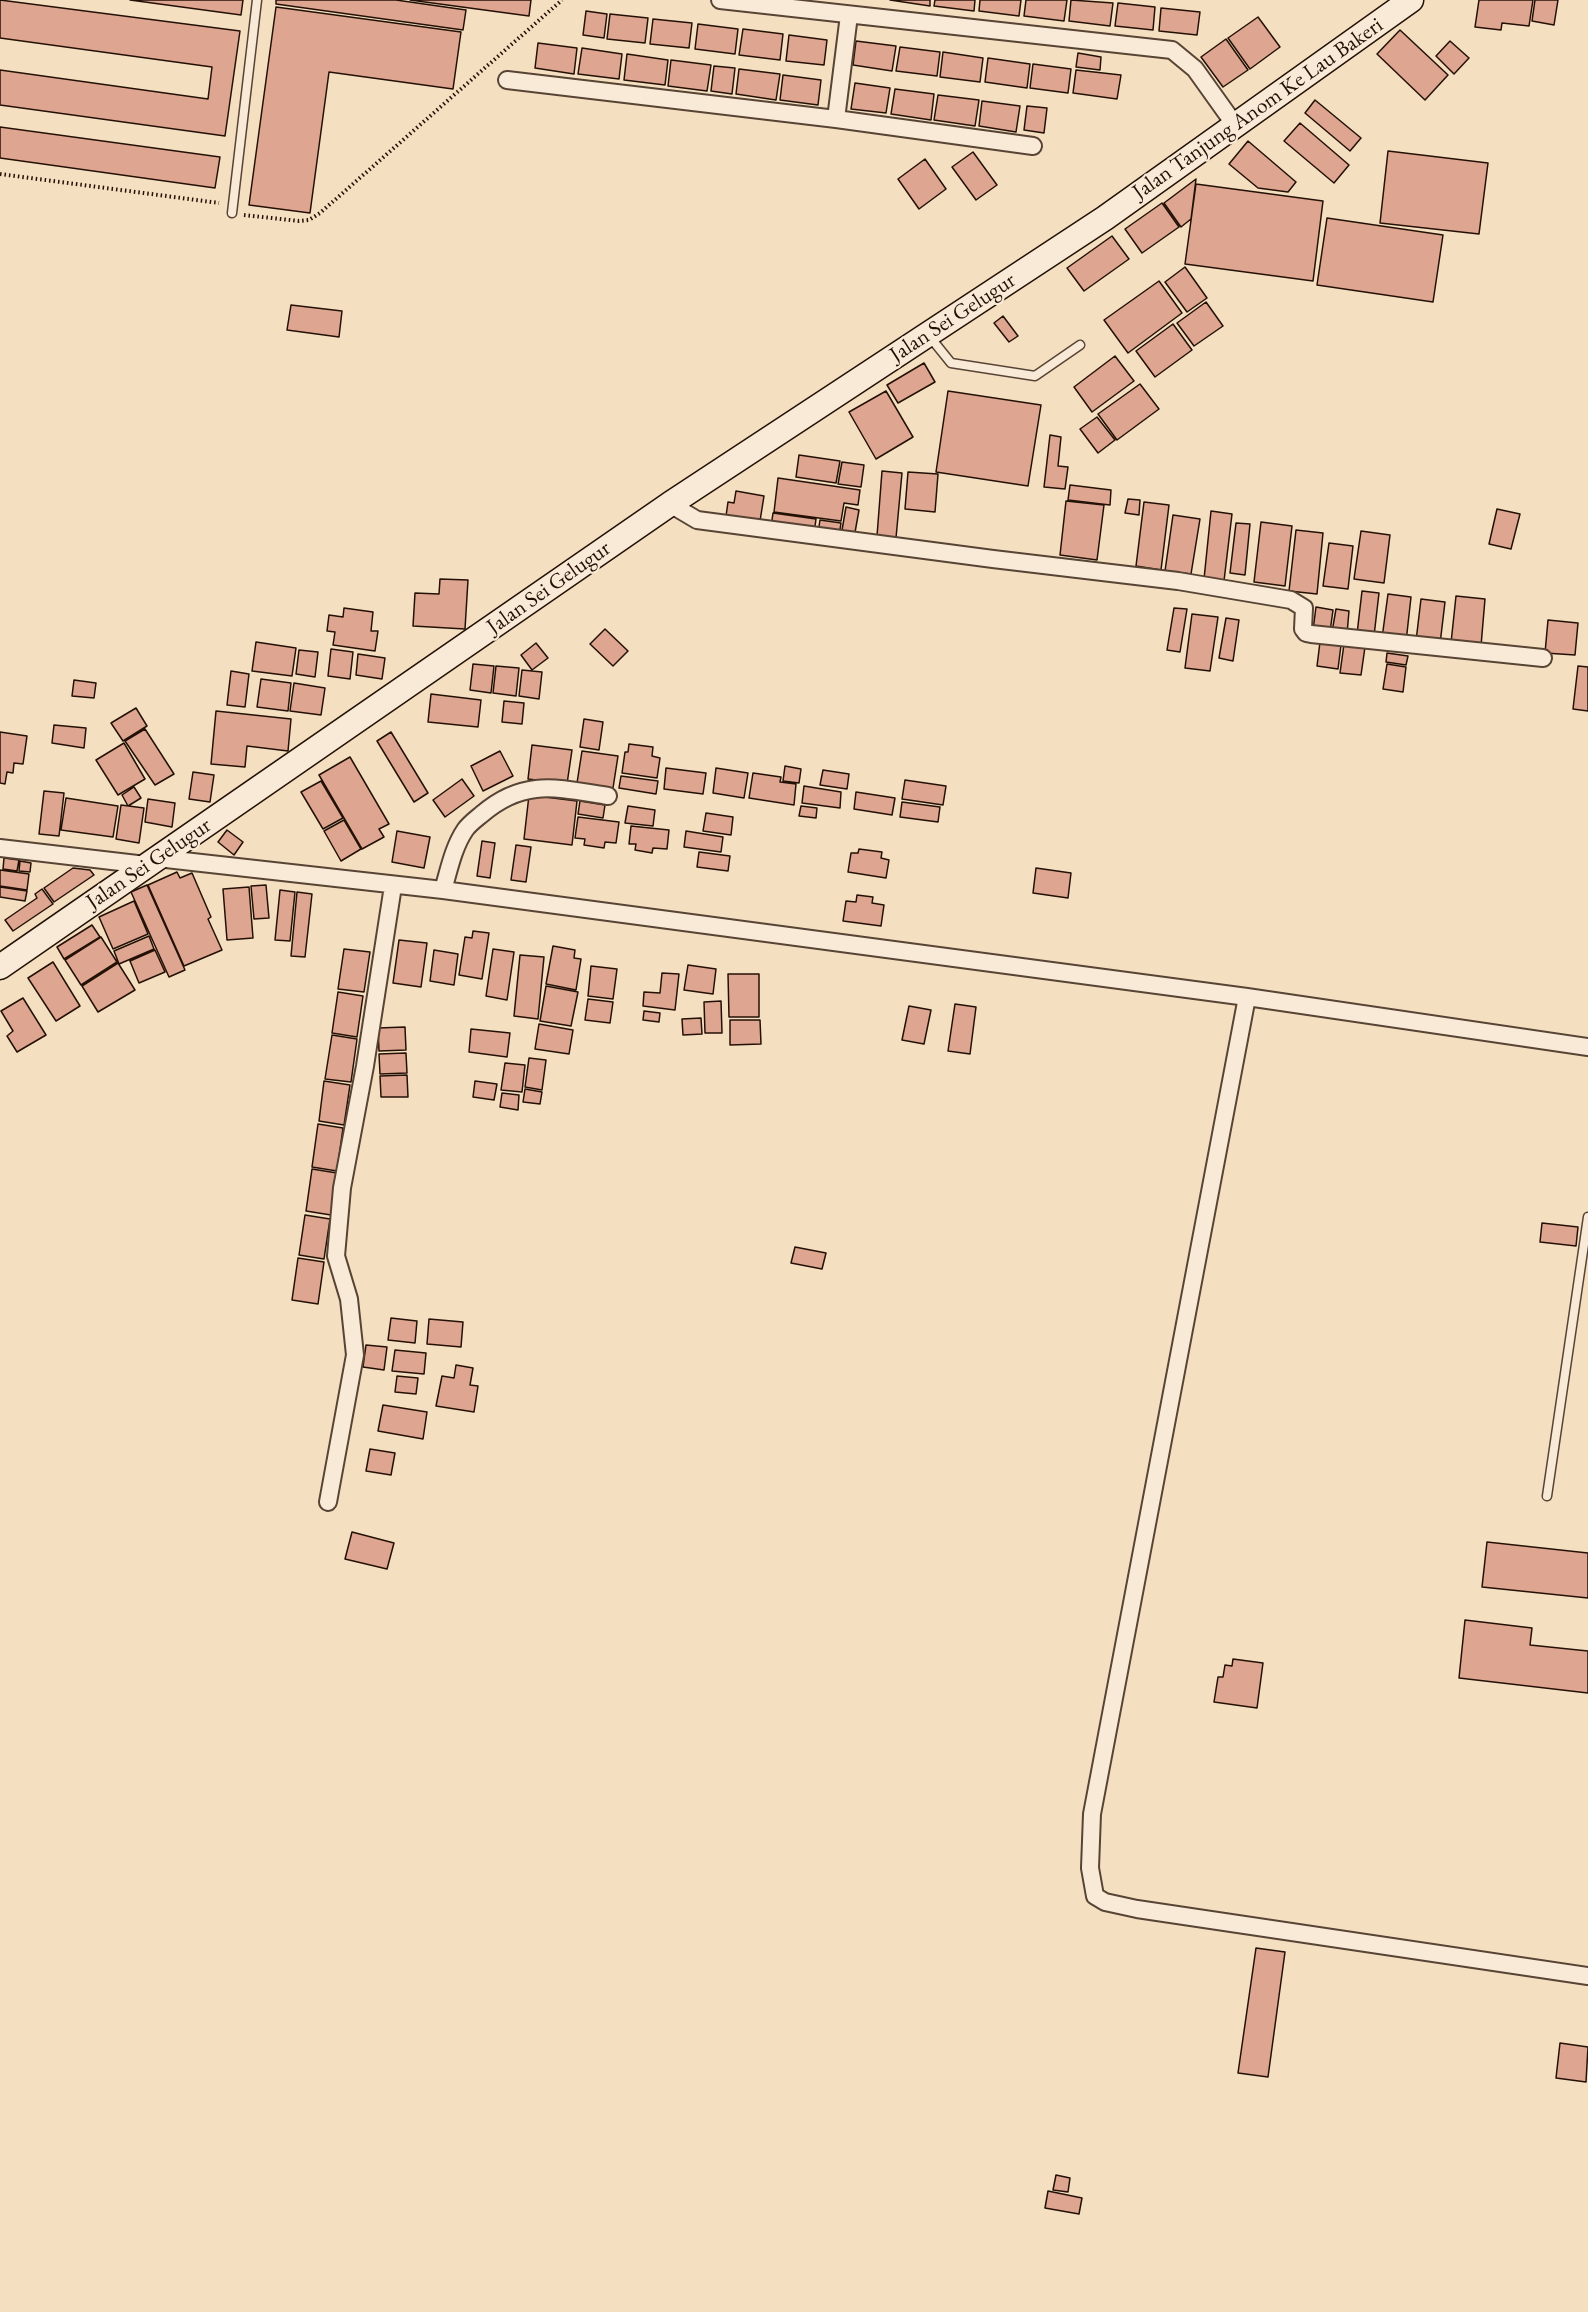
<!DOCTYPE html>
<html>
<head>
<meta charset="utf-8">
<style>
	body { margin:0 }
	canvas { display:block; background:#f5dfc1 }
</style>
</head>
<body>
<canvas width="1588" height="2312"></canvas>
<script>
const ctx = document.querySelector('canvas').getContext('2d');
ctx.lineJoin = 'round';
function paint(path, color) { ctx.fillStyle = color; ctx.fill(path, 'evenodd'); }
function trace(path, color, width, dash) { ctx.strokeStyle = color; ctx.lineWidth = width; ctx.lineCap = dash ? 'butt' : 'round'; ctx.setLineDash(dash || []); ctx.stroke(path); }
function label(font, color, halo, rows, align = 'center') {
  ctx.font = font + ' "EB Garamond",serif'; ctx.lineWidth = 4.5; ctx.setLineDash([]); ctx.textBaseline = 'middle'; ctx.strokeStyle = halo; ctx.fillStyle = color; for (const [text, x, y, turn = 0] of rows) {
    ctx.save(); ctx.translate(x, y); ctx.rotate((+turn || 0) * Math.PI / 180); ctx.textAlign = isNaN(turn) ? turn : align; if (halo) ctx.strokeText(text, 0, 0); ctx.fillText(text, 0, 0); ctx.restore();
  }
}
const building = new Path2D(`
	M0,0l240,31 -15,105 -225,-31v-35l208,29 4,-32 -212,-29z
	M130,0h113l-2,15z
	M276,0h120l70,10 -3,20 -187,-26z
	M410,0h121l-2,16z
	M890,0h40v6z
	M935,0h40l-1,11 -40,-5z
	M980,0h41l-2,16 -40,-5z
	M1026,0h41l-3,21 -40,-5z
	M1071,0l42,3 -3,23 -41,-5z
	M1479,0h54l-4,26 -27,-3 -1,7 -26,-3z
	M1535,0h23l-4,25 -22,-4z
	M1118,3l37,4 -2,23 -38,-4z
	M276,7l185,25 -8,57 -124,-17 -19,141 -61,-8z
	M1161,8l39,4 -3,23 -38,-4z
	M586,11l21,3 -3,24 -21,-3z
	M610,14l38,4 -3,25 -38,-4z
	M1258,17l22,30 -30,22 -22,-31z
	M653,19l39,4 -3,25 -39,-4z
	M698,24l40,5 -3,25 -40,-5z
	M743,29l40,5 -3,26 -41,-5z
	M1400,30l48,45 -23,25 -48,-46z
	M789,35l38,5 -3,25 -38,-4z
	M1226,39l22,31 -25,17 -22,-30z
	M856,41l40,5 -4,25 -39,-6z
	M1450,41l19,17 -15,16 -18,-18z
	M538,43l39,5 -3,26 -39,-6z
	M900,47l40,5 -3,24 -41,-5z
	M582,48l40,6 -3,25 -41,-5z
	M943,52l40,6 -3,24 -40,-5z
	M1078,53l23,4 -1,13 -24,-3z
	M627,54l41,6 -3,25 -41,-5z
	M988,58l42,6 -3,24 -42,-6z
	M671,60l40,5 -4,26 -39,-5z
	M1033,64l38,5 -3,24 -38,-5z
	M714,66l21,2 -3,26 -21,-3z
	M739,69l41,5 -4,26 -40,-6z
	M1076,70l45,5 -4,24 -44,-6z
	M783,75l38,5 -3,25 -38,-5z
	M855,83l35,5 -4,25 -35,-4z
	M895,89l39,5 -3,26 -40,-6z
	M938,95l41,5 -4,26 -41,-6z
	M1315,100l46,38 -11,13 -45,-38z
	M982,101l38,5 -4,26 -37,-6z
	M1027,106l20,2 -3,25 -20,-3z
	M1300,123l49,42 -15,18 -50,-42z
	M0,127l220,30 -5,31 -215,-30z
	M1248,141l48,41 -8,10 -30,-4 -29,-24z
	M1388,151l100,12 -9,71 -99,-11z
	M973,152l24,33 -21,15 -24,-33z
	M925,159l21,30 -27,20 -21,-30z
	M1196,179l-5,40 -10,8 -17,-24z
	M1196,184l127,17 -10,80 -128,-17z
	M1162,203l17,24 -37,26 -17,-24z
	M1327,218l116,17 -10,67 -116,-17z
	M1112,236l17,23 -45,32 -17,-23z
	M1185,267l22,31 -20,14 -22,-30z
	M1159,281l23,32 -54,40 -24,-33z
	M1206,302l17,24 -29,20 -17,-23z
	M291,305l51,6 -3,26 -52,-7z
	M1003,316l15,20 -9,6 -15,-19z
	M1173,324l19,26 -37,27 -19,-26z
	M1115,356l19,25 -42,31 -18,-25z
	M924,363l11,19 -37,21 -11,-18z
	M1140,384l19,25 -42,31 -19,-26z
	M886,391l27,46 -37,22 -27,-47z
	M948,391l93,14 -13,81 -92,-14z
	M1097,417l18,23 -17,13 -18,-24z
	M1050,435l11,2 -3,29 10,1 -3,22 -21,-2z
	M799,455l41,6 -4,22 -40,-6z
	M842,462l22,3 -3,22 -23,-3z
	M882,471l20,2 -6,65 -19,-2z
	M908,472l30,2 -3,38 -30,-3z
	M778,478l82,12 -2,15 -14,-2 -3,18 -67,-9z
	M1070,485l41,5 -1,15 -42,-5z
	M736,491l28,5 -4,25 -34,-5 2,-14 6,1z
	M1128,499l12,1 -1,15 -14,-2z
	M1066,501l38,4 -7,55 -37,-5z
	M1144,502l25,3 -8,65 -25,-4z
	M846,507l13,3 -5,28 -13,-2z
	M1497,509l23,5 -9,35 -22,-5z
	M1211,511l21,3 -8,67 -20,-2z
	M773,513l43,6 -2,15 -43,-7z
	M1173,515l27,4 -9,55 -26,-3z
	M820,520l21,3 -2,13 -21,-3z
	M1261,522l31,4 -7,60 -31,-4z
	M1236,523l14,1 -5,51 -15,-2z
	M1296,530l27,3 -6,61 -28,-3z
	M1361,531l29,4 -6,48 -30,-4z
	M1329,543l24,3 -5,43 -25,-3z
	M440,579l28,1 -3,49 -52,-3 2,-33 24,1z
	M1362,591l17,2 -5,43 -17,-2z
	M1388,594l23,3 -5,45 -24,-4z
	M1456,596l29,3 -4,47 -30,-3z
	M1421,599l24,3 -5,42 -24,-3z
	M1316,607l17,3 -3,22 -17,-2z
	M344,608l29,4 -2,19h7l-3,20 -42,-6 2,-13 -8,-1 2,-16 14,2z
	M1174,608l13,1 -7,43 -13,-2z
	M1336,609l13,2 -2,23 -15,-2z
	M1192,614l26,3 -8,54 -25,-3z
	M1226,618l13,2 -6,41 -14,-3z
	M1548,620l30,3 -3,32 -30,-2z
	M605,629l23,22 -15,15 -23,-22z
	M256,642l40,6 -4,28 -40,-5z
	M1320,642l21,3 -3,24 -21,-3z
	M536,643l12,15 -16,12 -11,-15z
	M1344,644l21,3 -4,28 -21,-2z
	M331,649l22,3 -3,27 -22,-3z
	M299,650l19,2 -3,25 -19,-3z
	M1387,653l21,3 -2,9 -20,-3z
	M358,654l27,4 -3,21 -26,-4z
	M473,664l21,2 -3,27 -21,-3z
	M1387,664l19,3 -3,25 -20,-3z
	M496,666l23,2 -3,28 -23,-3z
	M1578,666l10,1v44l-15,-2z
	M522,670l20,2 -3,27 -20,-3z
	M231,671l18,3 -4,33 -18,-2z
	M261,679l30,4 -3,28 -31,-4z
	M74,680l22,3 -2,15 -22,-2z
	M294,683l31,5 -4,27 -31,-4z
	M431,694l50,6 -3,27 -50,-5z
	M504,701l20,2 -2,21 -20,-2z
	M136,708l11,18 -24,15 -12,-18z
	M216,711l75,8 -3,32 -41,-5 -2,21 -34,-3z
	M584,719l19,3 -4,28 -19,-3z
	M54,725l32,3 -2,20 -32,-5z
	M145,729l29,45 -19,11 -30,-44z
	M0,732l27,4 -4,28 -9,-1 -1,10 -6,-1 -2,12 -5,-1z
	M391,732l37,61 -14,9 -37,-61z
	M124,743l21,36 -27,16 -22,-35z
	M629,744l24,3 -1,9 8,2 -3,20 -35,-5 3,-21h3z
	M532,745l40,5 -5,34 -39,-5z
	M500,751l13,25 -30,15 -12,-25z
	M582,751l36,5 -5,32 -36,-5z
	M350,757l39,67 -10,5 5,8 -22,12 -43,-74z
	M785,766l16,3 -2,14 -16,-2z
	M666,768l40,5 -3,21 -39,-5z
	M716,768l32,5 -4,25 -31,-5z
	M823,770l26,4 -2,15 -27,-4z
	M193,772l21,3 -4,27 -21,-3z
	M753,773l28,4 -1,5 16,2 -2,21 -45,-7z
	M621,776l37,5 -2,13 -37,-6z
	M462,779l12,17 -29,21 -12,-17z
	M905,780l41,6 -3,19 -41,-6z
	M321,781l22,37 -20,11 -22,-37z
	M804,786l37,6 -1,16 -38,-5z
	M134,787l7,11 -13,8 -6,-11z
	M44,791l20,2 -5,43 -20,-2z
	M856,792l39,6 -3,17 -38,-6z
	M529,795l48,6 -5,44 -48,-6z
	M66,798l52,8 -5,31 -52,-7z
	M148,799l27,4 -3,24 -27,-5z
	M580,801l25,4 -2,13 -25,-4z
	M902,802l38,5 -2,15 -38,-5z
	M121,805l23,3 -5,35 -23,-4z
	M628,806l27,4 -2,16 -28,-3z
	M801,806l16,2 -1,10 -17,-2z
	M706,813l27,4 -2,18 -28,-4z
	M578,817l41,5 -3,21 -11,-1 -1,6 -20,-3 1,-6 -10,-1z
	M344,820l17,29 -20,12 -17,-30z
	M631,826l38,4 -2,19 -14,-1 -1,5 -17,-3 1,-6h-7z
	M227,830l16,12 -9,13 -16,-13z
	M397,831l33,6 -6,31 -32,-6z
	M686,831l37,6 -2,15 -37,-5z
	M482,841l13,2 -5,35 -13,-2z
	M516,845l15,2 -5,35 -15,-2z
	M859,849l23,3 -1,6 8,2 -3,18 -38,-6 3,-19h7z
	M699,852l31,4 -2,15 -31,-4z
	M4,858l15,2 -2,11 -14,-2z
	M20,861l11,2 -1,9 -11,-1z
	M73,868l17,2 4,5 -40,27 -10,-14z
	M1036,868l35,5 -3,25 -35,-5z
	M0,870l29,4 -2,16 -27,-4z
	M177,872l3,6 12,-5 19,44 -3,2 14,31 -38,16 -36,-81z
	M147,885l38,85 -16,7 -38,-85z
	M266,885l3,33 -15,1 -3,-33z
	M0,887l27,4 -2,10 -25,-4z
	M249,887l4,51 -26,2 -4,-51z
	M42,889l11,15 -40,27 -8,-11 32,-22 -2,-4z
	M280,890l15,2 -5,49 -15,-1z
	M297,892l15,2 -7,63 -14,-1z
	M857,895l16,2 -1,6 12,2 -3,21 -38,-5 3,-20 10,1z
	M134,901l14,33 -35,15 -14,-32z
	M92,925l8,12 -36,22 -7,-12z
	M473,931l16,2 -7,46 -23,-4 6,-38 7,1z
	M149,936l5,13 -35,15 -5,-13z
	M101,937l16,25 -36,23 -16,-25z
	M399,940l28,3 -6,44 -28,-4z
	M553,946l22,4 -1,8 7,1 -5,31 -30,-6z
	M344,949l26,3 -6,40 -26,-3z
	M493,949l21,3 -7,48 -21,-4z
	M155,950l10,22 -26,11 -9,-22z
	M434,950l24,4 -4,31 -24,-4z
	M520,955l24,2 -6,62 -24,-3z
	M53,962l27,44 -24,15 -28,-43z
	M118,963l17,27 -37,22 -16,-26z
	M688,965l28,4 -3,25 -29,-4z
	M591,966l26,3 -4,30 -25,-3z
	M662,973l17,1 -4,36 -32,-4 1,-14 16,1z
	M728,974h31v43h-30z
	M546,986l32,6 -7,34 -31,-5z
	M338,992l25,4 -6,41 -25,-4z
	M23,998l23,37 -29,17 -10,-16 6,-5 -12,-20z
	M588,999l25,3 -3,21 -25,-3z
	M721,1001l1,32h-17l-1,-31z
	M955,1004l21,3 -6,47 -22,-3z
	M909,1006l22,4 -7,34 -22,-4z
	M644,1011l16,2 -1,9 -16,-2z
	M701,1018l1,16 -19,1 -1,-16z
	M730,1020h30l1,24 -31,1z
	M539,1024l34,6 -4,24 -34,-5z
	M405,1027l1,23 -27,1 -1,-23z
	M471,1029l39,4 -3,24 -38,-5z
	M332,1035l25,4 -6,43 -26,-3z
	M406,1053l1,20 -27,1 -1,-20z
	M529,1058l17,2 -4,30 -17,-3z
	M505,1063l20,2 -3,27 -21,-2z
	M407,1075l1,22h-27l-1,-21z
	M324,1081l26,4 -6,40 -25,-4z
	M475,1081l22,3 -3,16 -21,-3z
	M525,1089l17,3 -2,12 -17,-2z
	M502,1093l17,2 -1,15 -18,-3z
	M318,1124l25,4 -6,43 -25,-4z
	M312,1169l25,4 -6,42 -25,-4z
	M305,1215l25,4 -6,40 -25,-4z
	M1542,1223l36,4 -2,19 -36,-4z
	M795,1247l31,6 -4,16 -31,-6z
	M298,1258l26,4 -6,42 -26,-4z
	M391,1318l26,3 -2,22 -27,-3z
	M429,1319l34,3 -2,25 -34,-3z
	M366,1345l21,2 -3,23 -21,-3z
	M395,1350l31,3 -2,21 -32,-3z
	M456,1365l17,3 -3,17 8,1 -4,26 -38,-6 6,-30 12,2z
	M397,1376l21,2 -2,16 -21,-2z
	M383,1405l44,7 -4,27 -45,-8z
	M370,1449l25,4 -4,22 -25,-4z
	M352,1532l42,11 -7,26 -42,-10z
	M1487,1542l101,11v45l-106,-11z
	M1465,1620l67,8 -2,17 58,6v42l-129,-15z
	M1233,1659l30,4 -6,45 -43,-6 4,-25h5l2,-12 7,1z
	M1256,1948l29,4 -17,125 -30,-4z
	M1560,2043l28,4 -2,35 -30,-4z
	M1056,2175l14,3 -2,14 -15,-2z
	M1048,2191l34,7 -3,16 -34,-6z`);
const path = new Path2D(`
	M0,174l219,29
	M244,215l55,6 10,-1 11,-7 242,-213`);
const service = new Path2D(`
	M232,213l25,-213
	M930,337l21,26 84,13 45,-31
	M1547,1496l41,-279`);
const minor = new Path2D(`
	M720,0l452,50 23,19 40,56
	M507,80l329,39 197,27
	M836,119l13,-104
	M670,504l27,16 296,39 185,22 113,19 13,8 -1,21 3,4 5,1 232,24
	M0,848l146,17
	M157,858l286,32 804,107 341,50
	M443,890c6,-20 10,-42 22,-60 4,-6 11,-11 17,-16 42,-36 75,-26 126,-18
	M1247,997l-155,817 -2,54 5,28 10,6 32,7 451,67
	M328,1502l27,-147 -6,-56 -13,-43 6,-68 23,-122 28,-180`);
const secondary = new Path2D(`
	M0,967l670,-463 435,-286 306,-218`);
const streetNames = [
	["Jalan Tanjung Anom Ke Lau Bakeri",1258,109,-35],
	["Jalan Sei Gelugur",953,318,-33],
	["Jalan Sei Gelugur",549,588,-35],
	["Jalan Sei Gelugur",149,864,-34]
];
paint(building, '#dea590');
trace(building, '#241106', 1.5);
trace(service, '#584435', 11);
trace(minor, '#584435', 20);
trace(secondary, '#241106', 27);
trace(path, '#241106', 4, [1.5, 3]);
trace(service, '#f8ead7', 8);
trace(minor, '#f8ead7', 16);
trace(secondary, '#f8ead7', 24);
label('22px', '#241106', '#f8ead7', streetNames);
</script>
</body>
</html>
